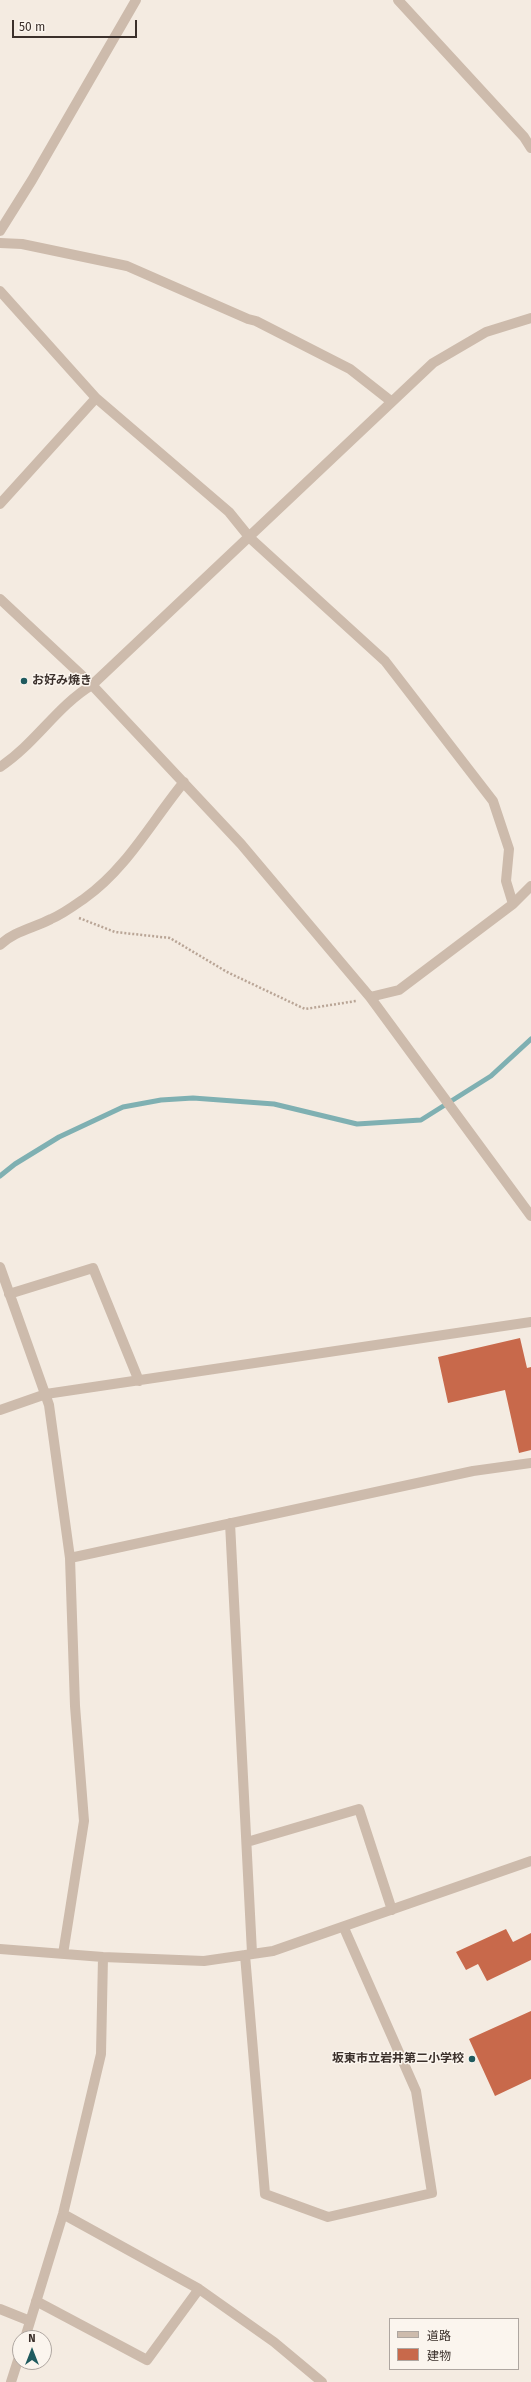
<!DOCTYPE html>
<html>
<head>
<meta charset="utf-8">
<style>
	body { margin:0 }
	#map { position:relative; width:531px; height:2382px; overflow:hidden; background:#f4ebe1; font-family:"Fira Sans","Noto Sans JP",sans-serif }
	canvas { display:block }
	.legend { position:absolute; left:389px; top:2318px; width:130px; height:52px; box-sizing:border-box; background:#fbf5ee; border:1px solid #aea6a0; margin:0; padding:5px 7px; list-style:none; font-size:12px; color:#3b302b }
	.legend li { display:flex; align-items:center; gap:8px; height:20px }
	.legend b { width:20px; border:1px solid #aea6a0 }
	.north { position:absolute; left:12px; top:2330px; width:40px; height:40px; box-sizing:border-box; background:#fbf5ee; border:1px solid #aea6a0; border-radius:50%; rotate:0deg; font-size:11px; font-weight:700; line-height:16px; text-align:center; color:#3b302b }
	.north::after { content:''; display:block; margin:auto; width:14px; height:18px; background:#1f5a5e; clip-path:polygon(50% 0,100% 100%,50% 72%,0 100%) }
	.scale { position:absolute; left:12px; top:20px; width:125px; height:18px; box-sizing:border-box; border:2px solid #3b302b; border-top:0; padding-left:5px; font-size:12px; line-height:14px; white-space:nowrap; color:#3b302b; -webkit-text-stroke:3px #fbf5ee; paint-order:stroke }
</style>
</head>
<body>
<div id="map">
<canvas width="531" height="2382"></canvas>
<ul class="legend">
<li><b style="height:5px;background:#cdbbac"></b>道路</li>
<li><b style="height:11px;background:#c8694b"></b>建物</li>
</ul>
<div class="north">N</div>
<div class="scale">50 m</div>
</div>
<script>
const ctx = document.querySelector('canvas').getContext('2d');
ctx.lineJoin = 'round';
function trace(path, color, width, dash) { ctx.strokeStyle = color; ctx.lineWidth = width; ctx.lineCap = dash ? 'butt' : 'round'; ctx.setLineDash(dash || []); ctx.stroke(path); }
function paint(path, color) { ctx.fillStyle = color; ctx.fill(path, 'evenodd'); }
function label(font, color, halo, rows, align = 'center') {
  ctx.font = font + ' "Fira Sans","Noto Sans JP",sans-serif'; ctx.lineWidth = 3; ctx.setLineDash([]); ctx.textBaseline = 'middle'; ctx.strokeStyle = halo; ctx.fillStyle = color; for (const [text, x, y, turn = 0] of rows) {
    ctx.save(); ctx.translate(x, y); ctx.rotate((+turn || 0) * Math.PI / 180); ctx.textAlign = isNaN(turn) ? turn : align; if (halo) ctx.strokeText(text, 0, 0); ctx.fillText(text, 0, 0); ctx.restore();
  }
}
const stream = new Path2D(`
	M0,1176l15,-12 44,-27 64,-30 38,-7 32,-2 81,6 83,20 64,-4 70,-44 40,-37`);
const building = new Path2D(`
	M520,1338l7,30 4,-1v83l-12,3 -14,-63 -57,13 -10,-46z
	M506,1929l7,13 18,-9v27l-44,21 -9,-17 -12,6 -10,-18z
	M531,2011v68l-36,17 -26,-57z`);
const path = new Path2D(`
	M79,918l36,14 55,6 57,34 78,37 51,-8`);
const minor = new Path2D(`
	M398,0l126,137 7,11
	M0,231l32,-51 104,-180
	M0,243l22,1 105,22 121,53 8,2 94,48 42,33
	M0,291l96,107 133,114 21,26 135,123 108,140 16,48 -3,32 7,23 18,-18
	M0,504l96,-106
	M0,599l92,86 149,159 129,153 161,219
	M0,767c35,-23 57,-61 92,-82l341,-322 53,-31 45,-14
	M0,945c14,-14 34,-17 51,-26 12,-5 24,-14 34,-21 42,-30 67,-77 99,-116
	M370,997l29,-7 114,-86
	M0,1267l49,138 21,153 5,148 9,115 -21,133
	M9,1294l84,-26 46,113
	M0,1410l46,-16 485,-72
	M230,1523l22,430
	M70,1558l403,-87 58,-8
	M247,1842l112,-33 33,101
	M0,1949l103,8 101,4 69,-10 258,-90
	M245,1955l20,239 63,23 104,-24 -16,-102 -72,-163
	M63,2214l136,75 75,53 48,40
	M36,2301l111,59 52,-71
	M0,2309l30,12
	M25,2338l38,-124 38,-160 2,-97
	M11,2382l9,-28`);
const markers = [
	[24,681,4,"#1f5a5e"],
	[472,2059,4,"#1f5a5e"]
];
const poiNames = [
	["お好み焼き",32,681],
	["坂東市立岩井第二小学校",464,2059,"right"]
];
trace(stream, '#7fb0b2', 5);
paint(building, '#c8694b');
trace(path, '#b9a596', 2.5, [2, 2]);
trace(minor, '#cdbbac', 10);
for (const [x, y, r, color] of markers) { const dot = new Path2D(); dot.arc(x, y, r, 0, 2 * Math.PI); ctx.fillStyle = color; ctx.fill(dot); trace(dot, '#fbf5ee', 1.5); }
label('bold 12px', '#3b302b', '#fbf5ee', poiNames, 'left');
</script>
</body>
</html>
